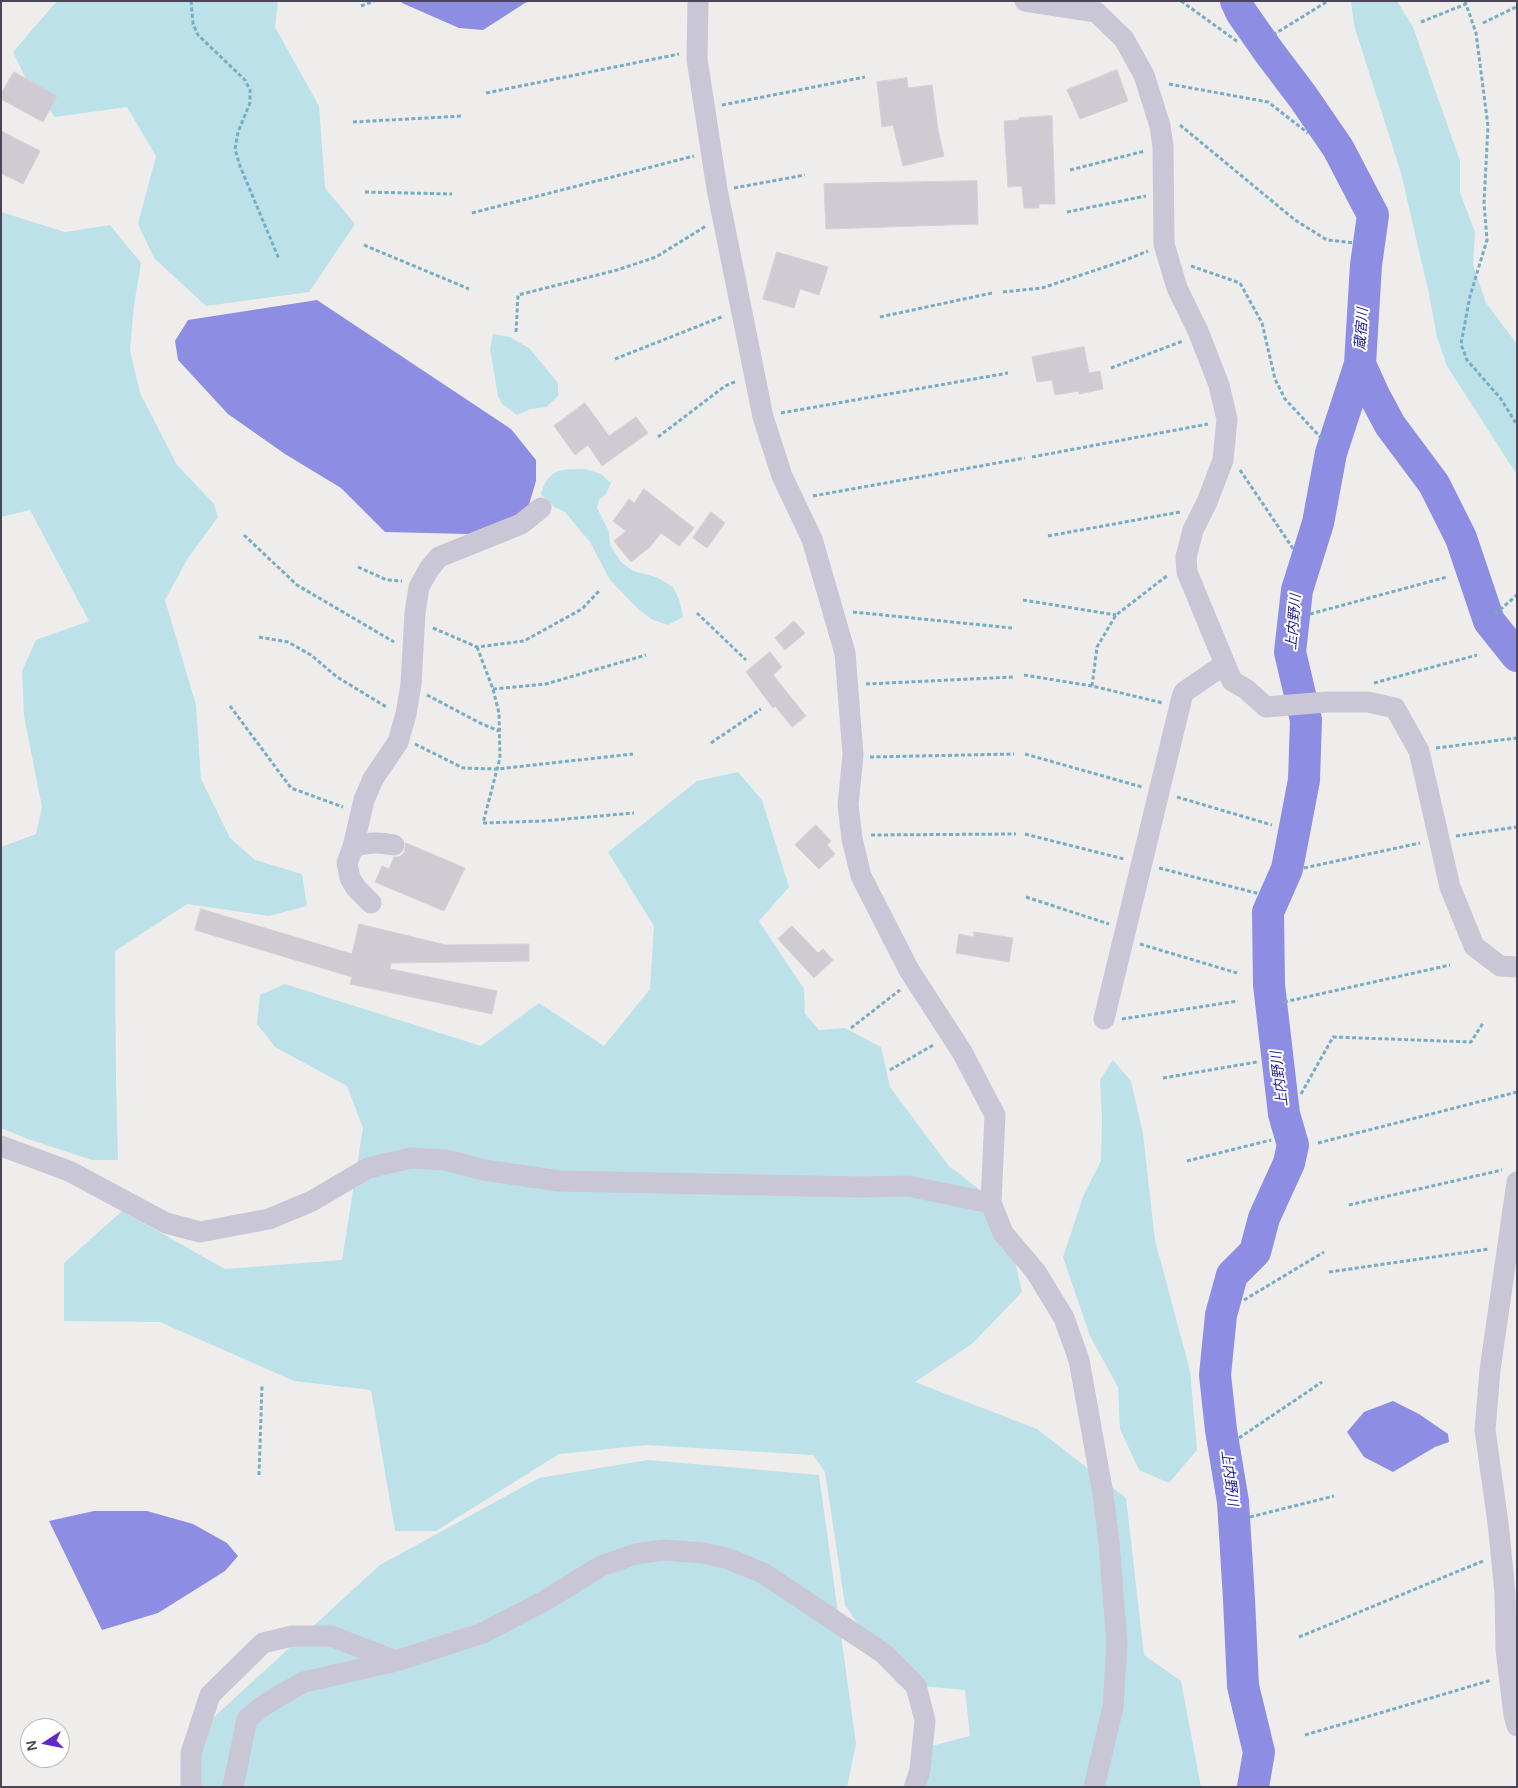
<!DOCTYPE html>
<html>
<head>
<meta charset="utf-8">
<style>
	body { margin:0 }
	#map { position:relative; width:1518px; height:1788px; overflow:hidden; background:#eeedeb; font-family:Helvetica,sans-serif }
	canvas { display:block }
	.frame { position:absolute; inset:0; border:2px solid #4a4657; pointer-events:none }
	.north { position:absolute; left:20px; top:1718px; width:50px; height:50px; box-sizing:border-box; background:#fff; border:1px solid #b7b5bc; border-radius:50%; rotate:259deg; font-size:14px; font-weight:700; line-height:20px; text-align:center; color:#4a4657 }
	.north::after { content:''; display:block; margin:auto; width:18px; height:22px; background:#6128cb; clip-path:polygon(50% 0,100% 100%,50% 72%,0 100%) }
</style>
</head>
<body>
<div id="map">
<canvas width="1518" height="1788"></canvas>
<div class="frame"></div>
<div class="north">N</div>
</div>
<script>
const ctx = document.querySelector('canvas').getContext('2d');
ctx.lineJoin = 'round';
function paint(path, color) { ctx.fillStyle = color; ctx.fill(path, 'evenodd'); }
function trace(path, color, width, dash) { ctx.strokeStyle = color; ctx.lineWidth = width; ctx.lineCap = dash ? 'butt' : 'round'; ctx.setLineDash(dash || []); ctx.stroke(path); }
function label(font, color, halo, rows, align = 'center') {
  ctx.font = font + ' Helvetica,"Noto Sans JP",sans-serif'; ctx.lineWidth = 4; ctx.setLineDash([]); ctx.textBaseline = 'middle'; ctx.strokeStyle = halo; ctx.fillStyle = color; for (const [text, x, y, turn = 0] of rows) {
    ctx.save(); ctx.translate(x, y); ctx.rotate((+turn || 0) * Math.PI / 180); ctx.textAlign = isNaN(turn) ? turn : align; if (halo) ctx.strokeText(text, 0, 0); ctx.fillText(text, 0, 0); ctx.restore();
  }
}
const green = new Path2D(`
	M57,1h221l-3,26 44,79 6,82 30,36 -46,68 -103,14 -52,-48 -16,-34 18,-68 -29,-49 -72,10 -26,-32 -16,-33z
	M1351,1h46l16,26 47,134v32l15,39 -2,33 13,38 31,41v131l-70,-109 -10,-29 -8,-43 -28,-121 -47,-148z
	M1,212l64,20 45,-7 31,38 -7,42 -4,45 10,43 37,72 37,39 4,13 -30,41 -23,42 31,105 5,74 29,59 25,22 47,14 5,32 -38,10 -82,-12 -72,47 1,130 2,79h-26l-64,-21 -27,-11v-281l35,-13 6,-27 -18,-91 -2,-45 14,-31 53,-19 -59,-111 -29,7z
	M493,334l17,3 19,11 29,35v13l-12,11 -15,2 -14,6 -15,-11 -4,-8 -8,-47z
	M585,469l16,5 10,9 -5,11 -7,6 -2,8 12,24 1,13 11,17 12,9 23,6 17,10 6,12 4,18 -15,8 -15,-5 -14,-10 -29,-30 -20,-38 -25,-30 -11,-5 -13,-13c8,-27 20,-24 44,-25z
	M738,772l24,28 27,87 -30,34 45,68 1,25 14,16 26,-2 36,19 9,40 59,79 53,41 20,85 -49,51 -58,39 122,47 89,69 18,157 37,26 20,106h-298l13,-37 54,-14 -5,-46 -67,-6 -53,-79 -20,-133 -12,-17 -166,-10 -88,9 -123,77h-41l-24,-141 -77,-9 -134,-59 -96,-1v-58l58,-52 103,58 117,-9 21,-132 -16,-42 -72,-39 -18,-23 3,-29 25,-11 196,62 58,-43 65,43 46,-57 4,-63 -46,-74 89,-71z
	M1113,1060l18,21 12,53 12,106 35,131 7,79 -28,33 -30,-13 -19,-41 -2,-42 -28,-51 -27,-79 21,-63 17,-33 1,-42 -2,-39z
	M648,1460l171,15 37,269 -9,43h-651l7,-60 177,-162 159,-87z`);
const water = new Path2D(`
	M402,1h129l-6,2 -42,27 -24,-2 -57,-25z
	M317,300l194,129 25,31v21l-9,30 -59,23 -83,-2 -44,-44 -56,-34 -57,-40 -50,-54 -3,-19 13,-21z
	M1393,1401l26,13 29,20 1,8 -14,5 -42,25 -29,-15 -17,-25 17,-20z
	M94,1511h53l46,13 34,19 11,13 -13,15 -67,42 -56,17 -53,-109z`);
const river = new Path2D(`
	M1236,1l5,11 28,40 34,45 35,51 35,67 -7,50 -6,99 14,31 16,30 44,59 27,54 28,83 28,35
	M1253,1787l6,-35 -16,-66 -4,-87 -6,-97 -12,-72 -6,-55 6,-60 11,-40 23,-23 9,-34 25,-55 4,-18 -9,-31 -15,-129 -1,-73 19,-43 17,-89 2,-60 -16,-68 7,-62 21,-67 13,-70 29,-89`);
const building = new Path2D(`
	M1117,70l11,31 -48,18 -13,-29z
	M14,72l43,24 -14,26 -42,-23v-5z
	M907,78l1,10 24,-3 6,45 6,26 -41,10 -10,-41 -11,2 -5,-45z
	M1052,116l3,88h-16v4h-15l-2,-22 -14,1 -4,-66 15,-1v-2z
	M1,131l39,20 -17,33 -22,-11z
	M977,181l1,43 -152,5 -2,-45z
	M777,252l51,15 -9,28 -19,-6 -6,19 -31,-9z
	M1084,347l5,26 11,-2 3,18 -24,5v-3l-24,4 -3,-15 -15,2 -5,-25z
	M585,403l24,33 27,-19 12,16 -46,33 -14,-21 -13,10 -21,-29z
	M644,489l50,39 -15,18 -18,-13 -11,14 -19,15 -17,-21 12,-10 -13,-10 16,-22 5,4z
	M711,512l14,11 -18,25 -14,-10z
	M794,621l11,12 -20,17 -10,-12z
	M770,652l12,15 -9,8 33,41 -14,11 -17,-21 -2,2 -27,-36z
	M816,825l15,16 -4,4 8,9 -16,15 -24,-24z
	M406,843l59,25 -21,43 -69,-29 7,-16 7,3 5,-12h5l5,-4z
	M201,909l151,45 7,-30 87,21 83,-1v17l-138,2 -1,6 107,22 -5,23 -142,-30 2,-7 -157,-47z
	M792,926l26,27 5,-4 10,11 -19,18 -36,-39z
	M974,932l39,6 -4,24 -53,-9 3,-19 15,3z`);
const path = new Path2D(`
	M191,1l2,23 5,11 47,45 5,10v13l-12,29 -3,17 5,17 39,93
	M1181,1l57,41
	M1465,1l11,32 12,93 -4,77 3,37 -17,56 -9,48 6,16 34,39 16,26
	M361,6l13,-5
	M1421,22l45,-18
	M1483,23l33,-16
	M1273,35l55,-34
	M1169,84l99,18 40,31
	M486,93l193,-39
	M722,105l143,-28
	M353,122l110,-6
	M1180,125l115,95 32,20 28,3
	M1070,170l75,-19
	M734,188l71,-13
	M365,192l87,2
	M1067,212l79,-16
	M472,213l222,-57
	M364,245l105,44
	M1191,266l49,17 22,40 13,56 10,20 39,42
	M1003,292l39,-4 81,-27 25,-10
	M880,317l112,-24
	M516,332l2,-37 99,-25 39,-13 50,-31
	M615,359l109,-43
	M1111,368l72,-27
	M781,413l227,-40
	M658,437l67,-51 12,-5
	M1032,457l176,-33
	M1240,470l54,80
	M813,496l212,-38
	M244,535l53,50 97,57
	M1048,536l132,-24
	M358,567l29,13 15,1
	M1023,600l93,15
	M853,612l159,16
	M697,613l49,47
	M1310,614l137,-37
	M1495,614l22,-19
	M433,628l44,19 47,-6 58,-32 17,-18
	M259,637l29,5 23,13 26,22 51,31
	M477,647l16,42 6,24 1,45 -17,65 60,-2 91,-8
	M1024,675l68,11 71,17
	M1374,683l103,-28
	M866,684l147,-7
	M1092,686l5,-39 19,-32 52,-40
	M493,689l53,-5 100,-29
	M427,695l53,28 19,8
	M230,706l61,82 52,19
	M711,743l50,-34
	M415,744l48,24 34,1 136,-15
	M1436,748l81,-10
	M1025,754l117,33
	M870,757l144,-3
	M1177,797l95,28
	M1025,834l99,25
	M871,835l145,-1
	M1456,836l61,-9
	M1159,868l101,26
	M1304,868l116,-25
	M1026,897l83,27
	M1140,944l97,29
	M1284,1002l166,-37
	M1122,1019l116,-18
	M851,1028l49,-38
	M890,1070l45,-26
	M1163,1078l94,-16
	M1301,1094l32,-57 138,5 12,-19
	M1318,1143l199,-51
	M1187,1161l84,-21
	M1349,1205l153,-35
	M1329,1272l160,-23
	M1244,1300l80,-48
	M1239,1438l83,-56
	M259,1475l3,-89
	M1250,1517l84,-21
	M1299,1637l184,-76
	M1305,1735l187,-55`);
const minor = new Path2D(`
	M698,1l-1,58 20,130 46,228 19,59 30,63 33,114 8,102 -5,50 4,34 9,37 48,94 53,82 33,63 -4,88 12,30 33,39 28,46 15,42 24,134 6,48 8,102 -4,63 -19,80
	M1025,1l71,11 28,27 20,36 16,51 3,20 1,98 13,44 21,43 21,54 8,34 -4,41 -16,42 -14,28 -7,27 1,15 45,109 14,8 20,18 61,-5h41l27,6 24,43 31,136 24,59 26,20 17,1
	M353,847c15,-5 26,-5 41,-2
	M371,903l-15,-15 -6,-10 -3,-15 6,-16 11,-47 9,-21 25,-37 8,-28 5,-30 4,-71 4,-26 10,-18 10,-12 82,-33 20,-16
	M1104,1019l78,-322 2,-5 41,-28
	M1,1146l68,25 97,52 34,9 69,-13 43,-18 56,-33 43,-10 35,2 38,10 75,11 301,6 48,-1 83,17
	M1517,1182l-27,188 -5,60 13,93 7,70 1,56 8,66 3,11
	M191,1787v-34l19,-58 53,-52 29,-7h39l65,25
	M233,1787l14,-68 13,-11 19,-12 25,-14 92,-21 87,-28 63,-33 55,-34 35,-12 28,-4 38,3 24,5 37,15 120,80 33,33 9,34 -5,50 -5,17`);
const waterNames = [
	["蔵宿川",1362,329,-86],
	["上内野川",1294,622,-85],
	["上内野川",1280,1079,-97],
	["上内野川",1229,1478,83]
];
paint(green, '#bce1e9');
paint(water, '#8d8de3');
trace(river, '#8d8de3', 32);
paint(building, '#cfcbd3');
trace(building, '#d3d0d7', 1);
trace(path, '#77adc4', 3, [4, 2.5]);
trace(minor, '#c9c6d5', 21);
label('italic 14px', '#181997', '#fff', waterNames);
</script>
</body>
</html>
